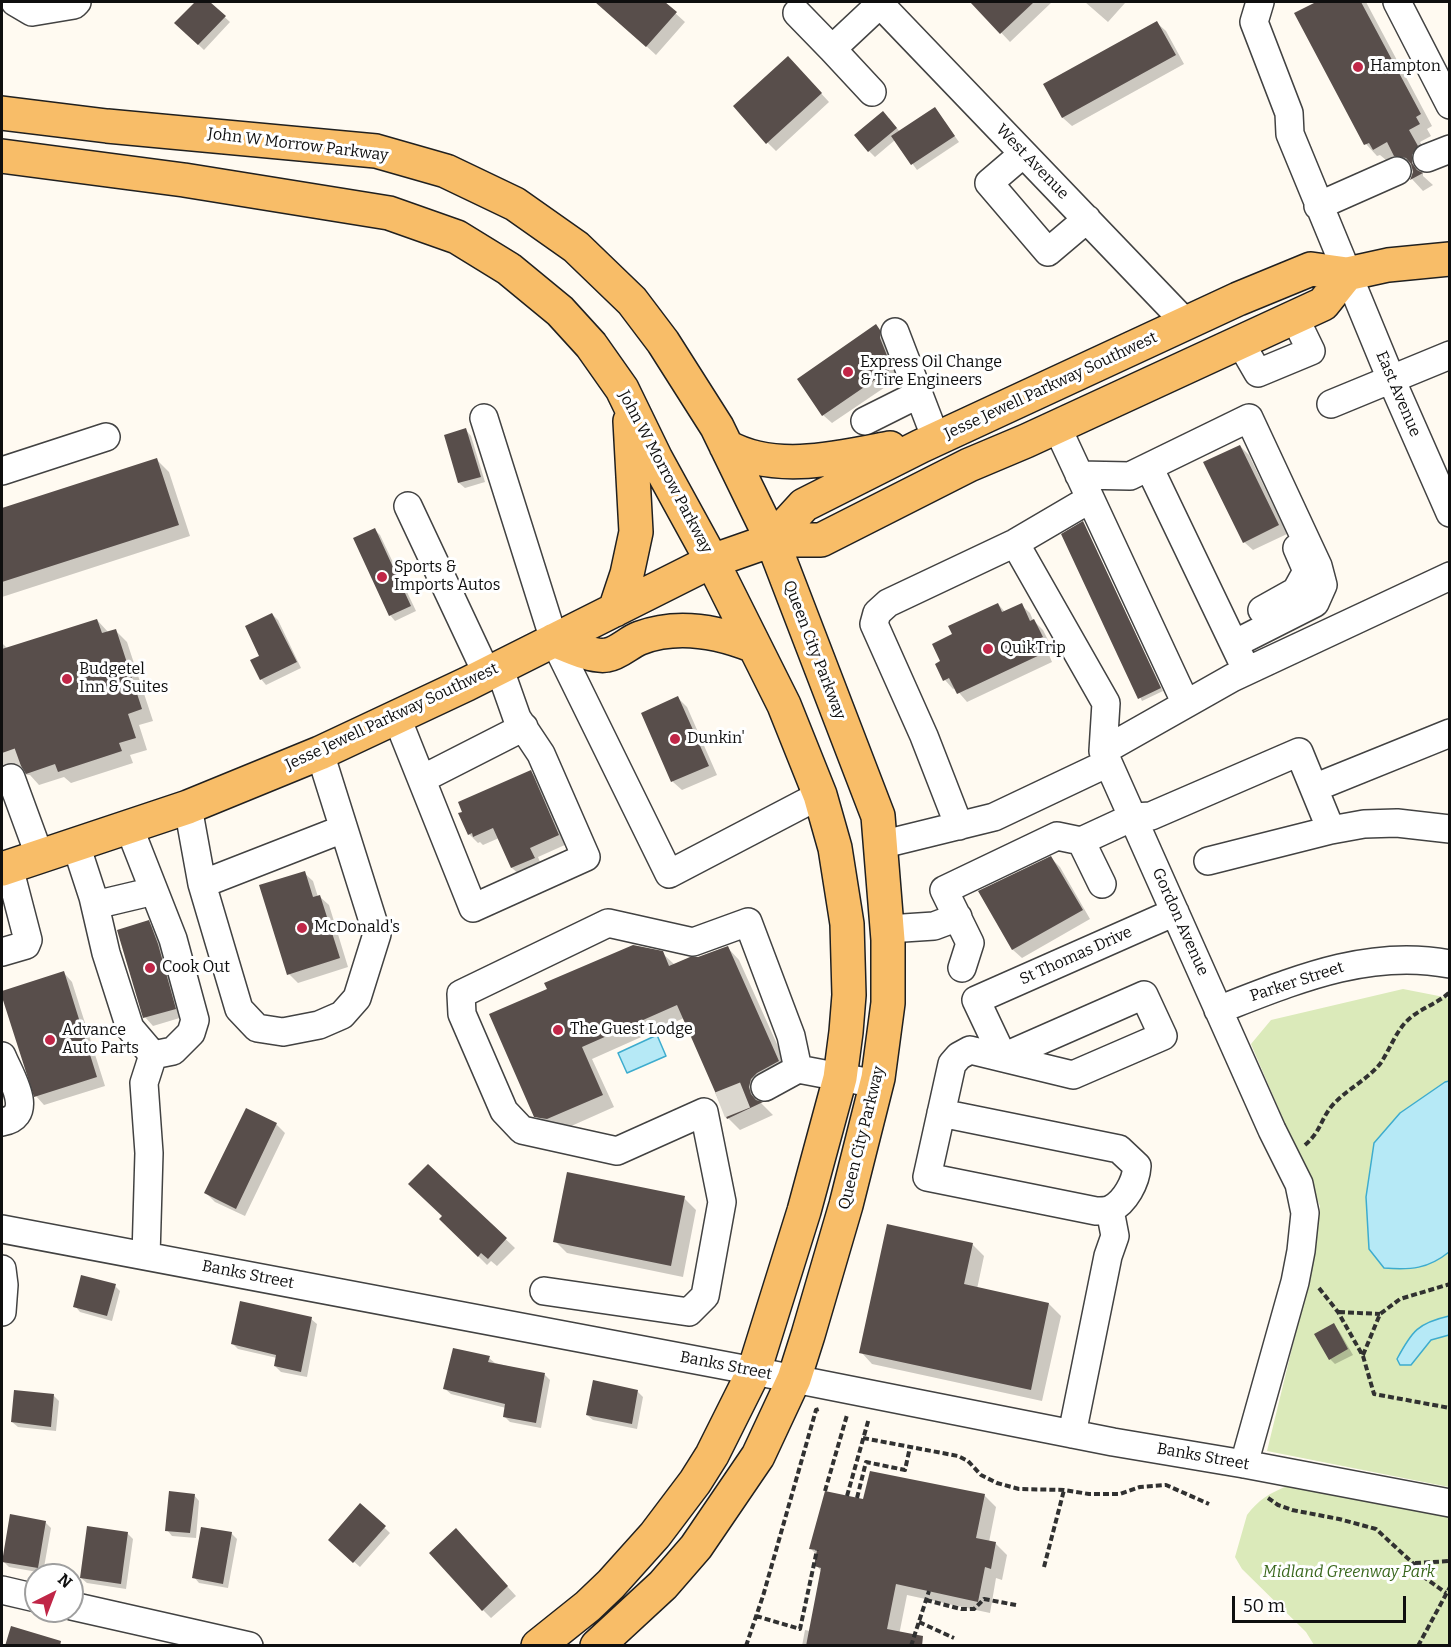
<!DOCTYPE html>
<html>
<head>
<meta charset="utf-8">
<style>
	body { margin:0 }
	#map { position:relative; width:1451px; height:1647px; overflow:hidden; background:#fffaf1; font-family:Bitter,serif }
	canvas { display:block }
	.frame { position:absolute; inset:0; border:3px solid #0f0f0f; pointer-events:none }
	.north { position:absolute; left:24px; top:1563px; width:60px; height:60px; box-sizing:border-box; background:#fff; border:2px solid #9f9f9f; border-radius:50%; rotate:42deg; font-size:16px; font-weight:700; line-height:24px; text-align:center; color:#0f0f0f }
	.north::after { content:''; display:block; margin:auto; width:21px; height:27px; background:#c02647; clip-path:polygon(50% 0,100% 100%,50% 72%,0 100%) }
	.scale { position:absolute; left:1232px; top:1596px; width:174px; height:27px; box-sizing:border-box; border:3px solid #0f0f0f; border-top:0; padding-left:8px; font-size:18px; line-height:21px; white-space:nowrap; color:#0f0f0f; -webkit-text-stroke:4px #fff; paint-order:stroke }
</style>
</head>
<body>
<div id="map">
<canvas width="1451" height="1647"></canvas>
<div class="frame"></div>
<div class="north">N</div>
<div class="scale">50 m</div>
</div>
<script>
const ctx = document.querySelector('canvas').getContext('2d');
ctx.lineJoin = 'round';
function paint(path, color) { ctx.fillStyle = color; ctx.fill(path, 'evenodd'); }
function trace(path, color, width, dash) { ctx.strokeStyle = color; ctx.lineWidth = width; ctx.lineCap = dash ? 'butt' : 'round'; ctx.setLineDash(dash || []); ctx.stroke(path); }
function label(font, color, halo, rows, align = 'center') {
  ctx.font = font + ' Bitter,serif'; ctx.lineWidth = 6; ctx.setLineDash([]); ctx.textBaseline = 'middle'; ctx.strokeStyle = halo; ctx.fillStyle = color; for (const [text, x, y, turn = 0] of rows) {
    ctx.save(); ctx.translate(x, y); ctx.rotate((+turn || 0) * Math.PI / 180); ctx.textAlign = isNaN(turn) ? turn : align; if (halo) ctx.strokeText(text, 0, 0); ctx.fillText(text, 0, 0); ctx.restore();
  }
}
const green = new Path2D(`
	M1403,989l46,9v489l-182,-36 47,-193 6,-52 -69,-162 20,-24z
	M1287,1486l162,31v128h-135l-8,-13 -64,-63 -7,-12 12,-42c11,-15 23,-22 40,-29z`);
const water = new Path2D(`
	M657,1035l9,21 -39,17 -9,-20z
	M1449,1081v171c-21,17 -38,18 -65,16l-15,-19 -3,-52 8,-54 26,-30 45,-31z
	M1449,1316v19l-18,5 -20,25h-11l-3,-6c15,-28 21,-36 52,-43z`);
const shadow = new Path2D(`
	M197,2h11l22,20 -26,28 -28,-27z
	M613,2h50l22,20 -29,33 -50,-46z
	M983,2h69l-42,40 -33,-35z
	M1085,2h38l2,1 -17,19z
	M1319,2h47l66,124 -5,3 4,7 -11,6 9,16 -6,9v9l10,9 -10,6 -11,-12 1,-11 -5,-1 -12,-12 -10,5 -6,-5 -3,1 -11,-12 -70,-130z
	M1157,23l9,8 18,33 -112,62 -9,-8 -18,-33z
	M796,66l33,36 -53,49 -9,-9z
	M935,109l24,33 -42,28 -22,-30 -20,17 -6,-6 20,-33 11,14z
	M875,326l9,9 16,42 -68,46 -9,-8z
	M466,430l5,6 14,46 -20,6 -6,-5z
	M1240,446l9,9 38,79 -34,16 -9,-8z
	M157,460l12,12 21,64 -188,61v-87z
	M1083,523l80,168 -21,10 -79,-166z
	M375,530l5,5 36,76 -21,10 -5,-6z
	M998,604l7,8 16,-7 9,8 3,7 10,10 8,16 -5,2 6,14 -85,40 -12,-14 -2,1 -8,-9 -8,-16 5,-2 12,-27z
	M272,614l6,6 23,48 -35,17 -5,-6v-23z
	M97,620l12,13 7,-2 11,11 26,79 -14,4 8,25 -17,5 3,8 -62,20 -7,-6 -25,8 -9,-10 -12,-1 -11,21 -5,2v-154l6,6z
	M678,698l9,9 30,68 -35,15 -9,-8 -30,-69z
	M531,772l8,9 28,63 -29,13 4,10 -21,9 -9,-8 -13,-30 -16,7 -3,-3 -2,1 -9,-9z
	M1051,858l9,9 30,52 -68,39 -9,-8 -33,-58z
	M304,873l9,8 5,16h2l9,8 19,62 -50,16 -9,-9z
	M148,922l9,9 26,86 -30,9 -8,-9z
	M728,948l11,12 51,113 -27,18 -2,12 12,12 -33,15 -12,-12 -44,-100 -92,41 22,48 -54,24 -12,-3 -12,-12 -45,-101 171,-62 13,12z
	M64,973l8,9 33,104 -61,19 -8,-9 -34,-104z
	M276,1124l9,9 -40,83 -30,-14 -9,-9z
	M428,1166l87,82 -18,18 -6,-5 -4,4 -46,-46 3,-3z
	M684,1198l12,12 -13,67 -116,-24 -12,-12z
	M972,1244l12,12 -7,33 72,15 12,12 -19,85 -170,-37 -11,-12z
	M115,1286l5,5 -8,30 -32,-9 -5,-6z
	M311,1319l6,5 -10,53 -26,-5 -6,-6 2,-8 -39,-9 -5,-5z
	M1333,1325l6,6 14,24 -18,9 -5,-5z
	M489,1358l6,5 50,12 5,5 -9,48 -31,-6 -6,-6 2,-8 -55,-14 -6,-5z
	M637,1391l6,6 -6,32 -44,-9 -6,-5z
	M54,1396l5,5 -3,30 -38,-4 -6,-5z
	M194,1495l5,6 -3,37 -24,-2 -5,-6z
	M984,1495l12,12 -7,35 6,1 12,12 -5,25 -6,-2 -6,35 -83,-18 -9,45 3,6h-99l3,-16 5,1 12,-59 -6,-7 2,-9 -8,-8 54,-47z
	M361,1505l29,28 -30,34 -25,-22z
	M45,1522l6,6 -8,45 -34,-6 -6,-6z
	M127,1533l6,6 -7,50 -39,-6 -6,-5z
	M231,1533l6,6 -9,49 -29,-5 -5,-6z
	M464,1539l52,57 -25,22 -8,-8z`);
const building = new Path2D(`
	M195,2h15l16,14 -28,29 -24,-22z
	M595,2h70l12,10 -31,35z
	M970,2h64l-34,32z
	M1316,2h45l60,112 -5,3 4,7 -11,6 9,16 -6,9v8l5,7 6,3 -13,7 3,-8 -2,-8 -5,-6 -12,-2 -7,-14 -14,8 -4,-7 -5,2 -70,-132z
	M1157,21l19,34 -114,63 -19,-34z
	M788,56l34,37 -56,51 -33,-38z
	M935,107l20,29 -44,29 -20,-29z
	M883,111l14,17 -29,24 -14,-17z
	M876,324l4,6v8l12,30 -70,48 -25,-37z
	M466,428l15,49 -23,6 -14,-48z
	M1240,445l39,80 -36,18 -40,-81z
	M157,458l22,67 -177,57v-74z
	M1083,521l78,167 -23,11 -77,-165z
	M375,528l36,78 -22,10 -36,-78z
	M998,603l4,9 20,-9 8,18 4,-2 9,18 -5,2 6,14 -87,41 -8,-16 -6,3 -8,-17 5,-3 -8,-17 20,-10 -4,-8z
	M272,613l25,49 -37,18 -10,-20 9,-4 -14,-30z
	M97,619l5,14 14,-4 26,80 -14,5 8,24 -17,5 3,8 -64,21 -3,-8 -29,10 -5,-8 -7,-3h-8l-4,3v-117z
	M678,696l31,70 -38,16 -30,-69z
	M531,770l28,65 -29,13 5,10 -24,10 -18,-40 -20,9 -1,-4 -4,2 -10,-22 4,-1 -4,-10z
	M1051,856l32,54 -71,40 -34,-59z
	M305,871l8,26 7,-2 20,63 -53,17 -28,-90z
	M149,920l9,24 18,65 -33,9 -26,-88z
	M633,945l30,6 6,15 21,-9h8l30,-11 51,115 -22,12 -6,6 -2,8 2,7 5,6 7,2 -36,17 -50,-114 -95,42 21,48 -56,24 -13,-2 -45,-103 58,-25 -3,-6z
	M64,971l33,106 -63,20 -32,-100v-6z
	M246,1108l31,15 -41,86 -32,-16z
	M428,1164l79,74 -19,21 -7,-6 -3,4 -39,-38 3,-3 -34,-32z
	M567,1172l118,24 -14,70 -118,-24z
	M887,1224l86,19 -9,41 85,19 -18,87 -172,-37z
	M81,1275l35,9 -9,32 -34,-9z
	M240,1301l72,16 -11,55 -27,-6 2,-11 -45,-11z
	M1334,1323l14,26 -19,11 -15,-26z
	M453,1348l37,8 -2,6 57,11 -9,50 -33,-6 2,-13 -62,-15z
	M593,1380l45,10 -6,34 -46,-9z
	M14,1390l40,4 -3,33 -40,-5z
	M870,1471l115,23 -9,44 20,4 -5,27 -6,-2 -7,35 -82,-18 -9,45 36,7 -1,10h-116l15,-78 -7,-2 3,-16 -8,-1 16,-58 38,8z
	M169,1491l26,3 -5,39 -25,-2z
	M360,1503l26,23 -33,37 -25,-23z
	M10,1514l36,7 -8,47 -36,-6z
	M87,1526l41,6 -7,52 -41,-6z
	M201,1527l31,5 -9,52 -31,-6z
	M456,1528l52,58 -26,25 -53,-58z
	M11,1626l50,15 -1,5h-55z`);
const minorTunnel = new Path2D(`
	M2,753l9,25
	M720,1105l45,-18`);
const path = new Path2D(`
	M1305,1145c16,-14 15,-24 26,-38 14,-17 35,-26 49,-43 9,-13 14,-28 24,-40 13,-15 32,-19 46,-32
	M1319,1288l19,24 25,44 11,38 76,14
	M1339,1312l41,2
	M1363,1355l17,-41 20,-15 50,-15
	M863,1438l95,18 10,5 13,14 16,8 22,6 45,1 25,4h31l20,-7 26,-2 43,19
	M825,1491l22,-76
	M847,1496l22,-78
	M857,1498l9,-36 39,8 5,-23
	M1268,1498l10,7 14,5 47,9 37,10 40,37 5,9 25,18
	M1415,1563l35,-2
	M1044,1567l20,-77
	M926,1600l35,9h13l10,-10 32,6
	M756,1616l44,13 17,-79
	M919,1622l35,16
	M746,1646l17,-50 53,-186 3,-1
	M911,1646l18,-55
	M1418,1646l32,-59`);
const minor = new Path2D(`
	M15,2l17,10 42,-7 3,-3
	M878,2l308,321
	M1260,2l-6,20 35,91 1,21 101,245 59,134
	M1397,2l53,103
	M797,13l35,36 48,-45
	M832,49l40,43
	M1023,154l-34,29 59,69 39,-33
	M1427,158l23,-9
	M1318,206l79,-35
	M895,332l41,107
	M1240,342l18,31 53,-22 -17,-35
	M1331,404l119,-49
	M484,418l70,222 115,234 151,-79
	M865,421l54,-27
	M1057,427l129,277
	M1149,467l93,194
	M2,471l104,-34
	M1079,475l51,1 119,-58 69,148 5,19 -8,18 -81,41
	M408,506l79,168
	M1015,543l91,160 -3,48
	M1262,610l34,-19 11,-20 -10,-23
	M397,718l76,190 113,-51 -45,-103 -24,-36 -18,-51
	M320,753l57,181 -20,64 -15,17 -23,10 -36,7 -26,-4 -18,-19 -37,-125 141,-55
	M11,778l29,79
	M422,779l102,-52
	M1314,788l136,-55
	M188,807l14,77
	M959,826l-35,-90 -50,-112 3,-11 11,-10 127,-60 75,-44
	M129,827l44,112 22,81 -4,13 -18,18 -20,4
	M1331,830l33,-6 33,-1 53,6
	M1081,841l21,43
	M76,845l17,52 13,56 24,75 23,27
	M880,845l114,-28 114,-54
	M95,905l59,-14
	M888,929l46,-3 24,-9
	M2,952l24,-7 2,-5 -19,-73
	M962,968l8,-25 -26,-53 113,-54 24,5 52,-24 18,-1 148,-64 32,78 -123,31
	M1218,1010c75,-29 150,-62 232,-46
	M2,1056c8,20 35,60 0,66
	M765,1087l33,-18
	M941,1113l178,36 18,17c-1,16 -12,36 -26,43 -4,2 -10,2 -15,2l-169,-34 25,-113 7,-8 11,-6 103,25 90,-39 -19,-41 -141,62 -27,-57 199,-88
	M2,1229l752,142 359,71 131,22 206,39
	M146,1256l3,-103 -5,-70 9,-28
	M2,1269l2,16 -2,27
	M544,1291l145,21 16,-16 17,-94 -18,-90 -87,39 -95,-21 -18,-19 -42,-97 -1,-20 147,-71 85,19 55,-20 43,114 7,33 79,15
	M1072,1434l36,-178 7,-20 -5,-26
	M1244,1464l51,-182 6,-31 4,-38 -6,-29 -27,-54 -169,-379 129,-73 218,-102
	M2,1590l34,8
	M72,1606l177,40`);
const major = new Path2D(`
	M2,113l105,13 269,25 70,20 69,33 61,43 56,54 31,41 54,85 55,113 106,276 10,124v63l-10,75 -32,127 -38,130 -14,44 -36,77 -62,91 -33,38 -66,61
	M2,156l182,24 205,33 68,24 52,32 51,42 31,34 31,44 34,70 56,102 72,144 36,90 15,53 12,76 2,71 -3,37 -6,46 -36,133 -50,160 -42,84 -17,27 -40,53 -44,49 -23,22 -50,40
	M726,446c48,28 113,12 164,2
	M772,540l32,-35 117,-59 317,-147 73,-30 36,5 41,-9 62,-6
	M615,610l12,-36 9,-42 -6,-111
	M554,640c13,5 39,18 53,15 12,-2 22,-13 33,-17 37,-14 79,-6 114,8
	M2,869l186,-62 132,-54 147,-69 245,-123 60,-21h49l148,-75 57,-24 297,-137 24,-30`);
const markers = [
	[1358,67,6,"#c02647"],
	[848,372,6,"#c02647"],
	[382,577,6,"#c02647"],
	[988,649,6,"#c02647"],
	[67,679,6,"#c02647"],
	[675,739,6,"#c02647"],
	[302,928,6,"#c02647"],
	[150,968,6,"#c02647"],
	[558,1030,6,"#c02647"],
	[50,1040,6,"#c02647"]
];
const poiNames = [
	["Hampton",1370,67],
	["Express Oil Change",860,363],
	["& Tire Engineers",860,381],
	["Sports &",394,568],
	["Imports Autos",394,586],
	["QuikTrip",1000,649],
	["Budgetel",79,670],
	["Inn & Suites",79,688],
	["Dunkin'",687,739],
	["McDonald's",314,928],
	["Cook Out",162,968],
	["The Guest Lodge",570,1030],
	["Advance",62,1031],
	["Auto Parts",62,1049]
];
const streetNames = [
	["John W Morrow Parkway",298,145,7],
	["West Avenue",1032,162,46],
	["Jesse Jewell Parkway Southwest",1051,386,-25],
	["East Avenue",1398,394,67],
	["John W Morrow Parkway",665,472,62],
	["Queen City Parkway",814,650,69],
	["Jesse Jewell Parkway Southwest",392,717,-25],
	["Gordon Avenue",1180,922,66],
	["St Thomas Drive",1076,956,-24],
	["Parker Street",1297,982,-18],
	["Queen City Parkway",862,1138,-76],
	["Banks Street",248,1275,11],
	["Banks Street",726,1366,11],
	["Banks Street",1203,1457,10]
];
const parkNames = [
	["Midland Greenway Park",1349,1573]
];
paint(green, '#dbeaba');
paint(water, '#b6e9f6');
trace(water, '#3dacce', 1.5);
paint(shadow, '#0003');
paint(building, '#584e4b');
trace(minorTunnel, '#dbd7cf', 27, [27, 14]);
trace(minor, '#424242', 30);
trace(major, '#202020', 36);
trace(path, '#313131', 4, [6, 3]);
trace(minor, '#fff', 27);
trace(major, '#f8bd68', 33);
for (const [x, y, r, color] of markers) { const dot = new Path2D(); dot.arc(x, y, r, 0, 2 * Math.PI); ctx.fillStyle = color; ctx.fill(dot); trace(dot, '#fff', 2); }
label('16px', '#0f0f0f', '#fff', poiNames, 'left');
label('16px', '#0f0f0f', '#fff', streetNames);
label('italic 16px', '#3a681e', '#fff', parkNames);
</script>
</body>
</html>
